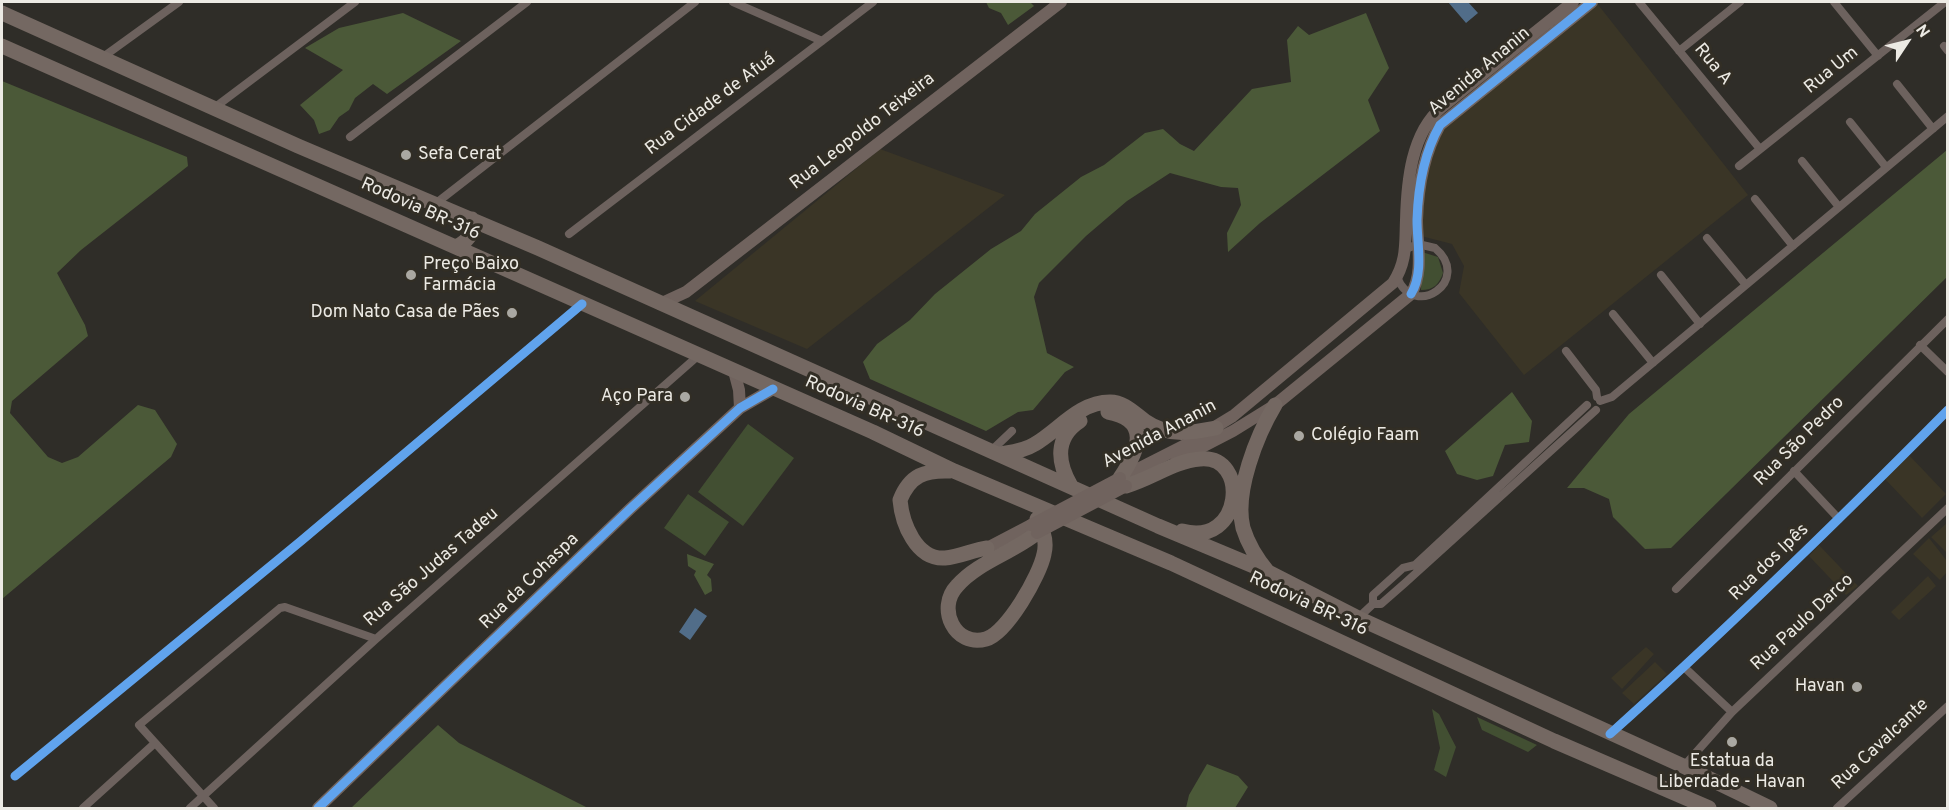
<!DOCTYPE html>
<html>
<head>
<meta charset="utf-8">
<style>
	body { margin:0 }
	#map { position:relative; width:1949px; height:810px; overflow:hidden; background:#2f2d28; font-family:Overpass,sans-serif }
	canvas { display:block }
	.frame { position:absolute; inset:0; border:3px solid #eceae4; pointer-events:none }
	.north { position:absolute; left:1877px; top:12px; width:60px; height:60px; -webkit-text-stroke:4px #322e25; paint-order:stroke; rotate:55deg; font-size:16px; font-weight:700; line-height:24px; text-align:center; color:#eceae4 }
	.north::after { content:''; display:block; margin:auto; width:21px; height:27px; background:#eceae4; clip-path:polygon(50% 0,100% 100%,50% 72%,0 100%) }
</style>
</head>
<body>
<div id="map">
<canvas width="1949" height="810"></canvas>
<div class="frame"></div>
<div class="north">N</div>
</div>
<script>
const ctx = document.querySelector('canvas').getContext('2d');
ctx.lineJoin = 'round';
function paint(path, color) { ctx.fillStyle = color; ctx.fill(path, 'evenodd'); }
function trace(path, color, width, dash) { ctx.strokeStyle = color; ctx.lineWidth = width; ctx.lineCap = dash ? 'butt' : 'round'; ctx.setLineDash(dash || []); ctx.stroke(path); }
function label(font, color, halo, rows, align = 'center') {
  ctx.font = font + ' Overpass,sans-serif'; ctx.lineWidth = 6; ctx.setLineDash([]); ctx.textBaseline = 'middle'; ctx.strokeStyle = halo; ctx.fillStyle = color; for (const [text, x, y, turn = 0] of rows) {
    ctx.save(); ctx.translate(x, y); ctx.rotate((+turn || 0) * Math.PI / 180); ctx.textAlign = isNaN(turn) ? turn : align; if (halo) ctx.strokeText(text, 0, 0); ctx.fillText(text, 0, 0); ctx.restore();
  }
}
const built = new Path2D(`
	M1596,2l152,193 -224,180 -65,-82 5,-27 -12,-22 -31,-8 5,-60 16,-47z
	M880,149l125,46 -198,154 -112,-48z
	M1908,454l38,40 -24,24 -37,-39z
	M1947,523h1l-1,30 -16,-16z
	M1929,538l18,23v11l-7,8 -27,-26z
	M1819,545l39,41 -12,9 -37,-39z
	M1928,576l8,10 -37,34 -8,-8z
	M1646,647l8,7 -32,35 -11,-11z
	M1655,662l12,12 -33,30 -12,-11z`);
const green = new Path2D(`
	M1422,252l16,5 5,16c-4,11 -9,17 -22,17z
	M748,424l46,34 -51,68 -45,-34z
	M688,494l41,28 -24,34 -41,-28z
	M1432,709l7,5 17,33 -10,30 -12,-7 6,-22z
	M1477,717l60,28 -9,7 -46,-22z`);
const forest = new Path2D(`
	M986,2h44l4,4 -26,19 -7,-12 -12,-5z
	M403,13l58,28 -74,53 -14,-10 -18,14 -6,12 -10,7 -9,13 -11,4 -5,-14 -14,-15 43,-35 -38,-22 34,-20z
	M1366,13l23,55 -21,32 12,31 -120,92 -32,29 -1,-19 14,-28 -3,-17 -17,-1 -51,-14 -43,28 -41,35 -47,47 -5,14 13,56 27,14 -9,5 -32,38 -15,2 -32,19 -116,-52 -7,-17 14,-18 33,-24 25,-26 56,-45 30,-18 14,-17 46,-37 23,-12 41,-32 18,-4 17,15 14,7 58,-62 39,-7 -4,-42 11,-14 11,9z
	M2,81l185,76 1,9 -107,84 -24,23 28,52 3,11 -76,65 -2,12 38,44 14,6 16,-6 60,-52 17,5 22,34 -6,13 -169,142z
	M1947,150v127l-276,271 -26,1 -32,-32 -4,-18 -25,-11h-17l62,-74z
	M1512,392l20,29 -3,21 -24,3 -12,31 -16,4 -20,-6 -12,-23z
	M687,554l27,10 -7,11 4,4 1,12 -7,4 -11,-20 2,-4 -8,-5z
	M438,725l21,18 129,65h-237z
	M1207,764l31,12 10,11 -13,21h-49l3,-13z`);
const water = new Path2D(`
	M1448,2h20l10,11 -12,10z
	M695,608l12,8 -17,24 -11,-8z`);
const street = new Path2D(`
	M733,2l89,39
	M1639,2l121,147
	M1834,2l44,54
	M1944,46l4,5
	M1679,51l61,-49
	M103,57l76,-55
	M1897,84l36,45
	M214,108l141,-106
	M1850,122l36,45
	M350,137l177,-135
	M1802,161l37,46
	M1739,166l206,-164
	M1755,199l38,47
	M435,204l260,-202
	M569,234l304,-232
	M1707,238l39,47
	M1661,275l39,49
	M1397,277c17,44 76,3 38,-29l-17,-4 -12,5
	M1613,314l40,49
	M1920,345l28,27
	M1566,351l30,39 1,7
	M1600,401l12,-4 336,-281
	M992,450l20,-19
	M1794,471l45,48
	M1676,589l272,-270
	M1373,604v-9l30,-27 12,-3 172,-160
	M1358,618l15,-14h8l24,-21 191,-173
	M1685,668l47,44
	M1610,734c116,-104 228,-213 338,-324
	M1684,766l48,-54 216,-204
	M15,776l286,-235 281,-237
	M83,808l72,-65
	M190,808l186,-169 323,-284
	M214,808l-75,-83 141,-117 5,-1 91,32
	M1837,808l111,-102`);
const secondary = new Path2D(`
	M660,304l26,-12 375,-290
	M734,371l5,19 1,18
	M1177,460l56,-29 42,-26 136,-111c13,-21 6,-50 6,-74 1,-31 7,-67 23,-95l152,-123
	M1120,478l67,-34 46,-28 160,-133c14,-21 12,-39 13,-63 1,-38 5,-87 36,-113l131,-105
	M987,548l44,-23
	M318,808l312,-299 110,-101 33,-19`);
const highway = new Path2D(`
	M2,13l296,133 240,102 620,278 110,46 90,46 323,147 89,43
	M2,46l871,386 81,39 217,92 383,178 155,67
	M456,247c12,-6 19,-14 16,-28
	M1108,412c45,8 29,41 12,66
	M1000,454c12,-2 24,-3 35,-10 24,-14 44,-42 75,-42 14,0 24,11 35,19 23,16 45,12 71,7
	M950,471c-25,-1 -40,4 -50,29 2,23 16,60 45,58 14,-1 28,-8 42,-10
	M1071,486c-14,-24 -16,-49 9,-65
	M1126,486c25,-7 48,-25 74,-27 50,-5 43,89 -18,72
	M1037,533c-25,20 -59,29 -80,53 -21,22 -2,62 29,53 21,-6 54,-64 58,-85 3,-12 -1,-25 -7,-35
	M1268,572c-11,-13 -20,-28 -25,-44 -9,-36 14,-93 32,-123`);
const secondaryBridge = new Path2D(`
	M1031,525l89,-47
	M1037,533l89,-47`);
const cycleway = new Path2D(`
	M1411,294c13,-21 6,-50 6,-74 1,-31 7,-67 23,-95l152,-123
	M1610,734c116,-104 228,-213 338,-324
	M15,776l286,-235 281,-237
	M318,808l312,-299 110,-101 33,-19`);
const markers = [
	[406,155,6,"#aaa8a2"],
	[411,275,6,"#aaa8a2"],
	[512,313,6,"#aaa8a2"],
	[685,397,6,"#aaa8a2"],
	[1299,436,6,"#aaa8a2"],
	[1857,687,6,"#aaa8a2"],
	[1732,742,6,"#aaa8a2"]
];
const streetNames = [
	["Rua A",1712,65,50],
	["Rua Um",1832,71,-39],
	["Avenida Ananin",1480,72,-40],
	["Rua Cidade de Afuá",711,105,-37],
	["Rua Leopoldo Teixeira",863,132,-38],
	["Rodovia BR-316",420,210,24],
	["Rodovia BR-316",864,408,24],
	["Avenida Ananin",1160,435,-28],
	["Rua São Pedro",1800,442,-45],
	["Rua dos Ipês",1770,563,-44],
	["Rua São Judas Tadeu",432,568,-41],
	["Rua da Cohaspa",530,582,-44],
	["Rodovia BR-316",1308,605,25],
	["Rua Paulo Darco",1803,623,-43],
	["Rua Cavalcante",1881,745,-43]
];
const poiNames = [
	["Sefa Cerat",418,155],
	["Preço Baixo",423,265],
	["Farmácia",423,286],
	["Dom Nato Casa de Pães",500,313,"right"],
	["Aço Para",673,397,"right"],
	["Colégio Faam",1311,436],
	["Havan",1845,687,"right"],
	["Estatua da",1732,762,"center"],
	["Liberdade - Havan",1732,783,"center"]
];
paint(built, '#3a3526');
paint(green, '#424f32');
paint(forest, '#4b5938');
paint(water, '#516d89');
trace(street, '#6d625e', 8);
trace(secondary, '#70635e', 12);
trace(highway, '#746862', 15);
trace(secondaryBridge, '#70635e', 12);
trace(cycleway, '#60a3ed', 9);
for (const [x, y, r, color] of markers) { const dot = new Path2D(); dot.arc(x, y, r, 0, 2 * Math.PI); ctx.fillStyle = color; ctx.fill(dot); trace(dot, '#322e25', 2); }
label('18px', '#eceae4', '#322e25', streetNames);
label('18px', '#eceae4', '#322e25', poiNames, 'left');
</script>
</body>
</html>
